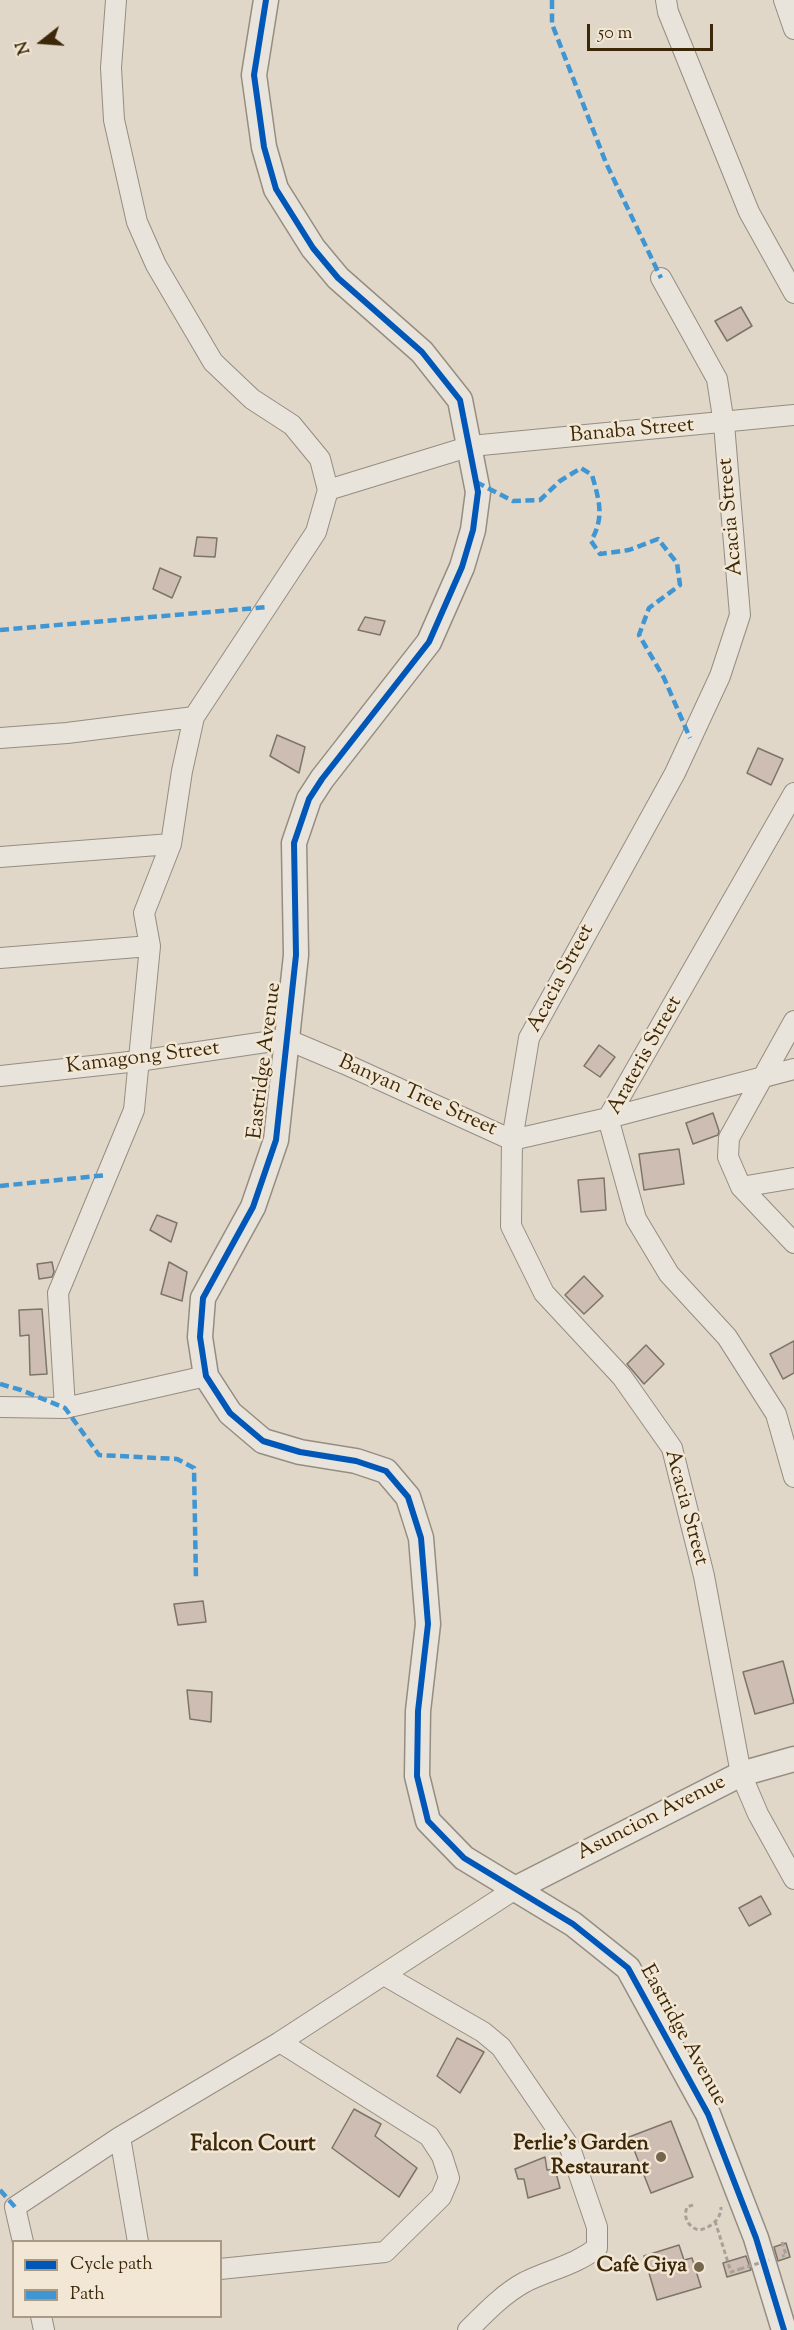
<!DOCTYPE html>
<html>
<head>
<meta charset="utf-8">
<style>
	body { margin:0 }
	#map { position:relative; width:794px; height:2330px; overflow:hidden; background:#e0d7c8; font-family:"Sorts Mill Goudy",serif }
	canvas { display:block }
	.legend { position:absolute; left:12px; top:2240px; width:210px; height:78px; box-sizing:border-box; background:#f2e7d5; border:2px solid #a99b83; margin:0; padding:8px 10px; list-style:none; font-size:18px; color:#3c2809 }
	.legend li { display:flex; align-items:center; gap:12px; height:30px }
	.legend b { width:30px; border:2px solid #a99b83 }
	.north { position:absolute; left:12px; top:12px; width:60px; height:60px; -webkit-text-stroke:4px #f2e7d5; paint-order:stroke; rotate:253deg; font-size:16px; font-weight:700; line-height:24px; text-align:center; color:#3c2809 }
	.north::after { content:''; display:block; margin:auto; width:21px; height:27px; background:#3c2809; clip-path:polygon(50% 0,100% 100%,50% 72%,0 100%) }
	.scale { position:absolute; left:587px; top:24px; width:126px; height:27px; box-sizing:border-box; border:3px solid #3c2809; border-top:0; padding-left:8px; font-size:18px; line-height:21px; white-space:nowrap; color:#3c2809; -webkit-text-stroke:4px #f2e7d5; paint-order:stroke }
</style>
</head>
<body>
<div id="map">
<canvas width="794" height="2330"></canvas>
<ul class="legend">
<li><b style="height:8px;background:#0057b8"></b>Cycle path</li>
<li><b style="height:8px;background:#3f96d2"></b>Path</li>
</ul>
<div class="north">N</div>
<div class="scale">50 m</div>
</div>
<script>
const ctx = document.querySelector('canvas').getContext('2d');
ctx.lineJoin = 'round';
function paint(path, color) { ctx.fillStyle = color; ctx.fill(path, 'evenodd'); }
function trace(path, color, width, dash) { ctx.strokeStyle = color; ctx.lineWidth = width; ctx.lineCap = dash ? 'butt' : 'round'; ctx.setLineDash(dash || []); ctx.stroke(path); }
function label(font, color, halo, rows, align = 'center') {
  ctx.font = font + ' "Sorts Mill Goudy",serif'; ctx.lineWidth = 5; ctx.setLineDash([]); ctx.textBaseline = 'middle'; ctx.strokeStyle = halo; ctx.fillStyle = color; for (const [text, x, y, turn = 0] of rows) {
    ctx.save(); ctx.translate(x, y); ctx.rotate((+turn || 0) * Math.PI / 180); ctx.textAlign = isNaN(turn) ? turn : align; if (halo) ctx.strokeText(text, 0, 0); ctx.fillText(text, 0, 0); ctx.restore();
  }
}
const building = new Path2D(`
	M741,307l11,19 -25,15 -12,-20z
	M197,537l20,1 -2,19 -21,-1z
	M160,568l21,9 -9,21 -19,-9z
	M365,617l20,4 -5,14 -22,-5z
	M277,735l28,12 -6,26 -29,-17z
	M758,748l25,11 -12,26 -24,-12z
	M599,1045l16,12 -15,20 -16,-11z
	M713,1113l6,18 -1,4 -25,9 -7,-21z
	M679,1149l5,35 -40,6 -5,-36z
	M604,1178l2,32 -25,2 -3,-32z
	M157,1215l20,8 -6,19 -21,-12z
	M52,1262l2,10 -2,5 -13,2 -2,-15z
	M169,1262l18,10 -5,29 -21,-7z
	M584,1276l19,20 -19,18 -19,-19z
	M42,1309l5,65 -17,1 -1,-40 -9,1 -1,-26z
	M794,1341v32l-11,6 -13,-25z
	M646,1345l18,19 -20,20 -17,-20z
	M203,1601l3,21 -28,3 -4,-21z
	M783,1661l11,42 -39,11 -12,-42z
	M187,1690l25,2 -1,30 -21,-3z
	M761,1896l10,18 -22,12 -10,-18z
	M457,2038l27,14 -24,41 -23,-17z
	M354,2109l27,15 -6,12 42,32 -18,29 -67,-49z
	M671,2121l22,56 -42,16 -22,-56z
	M545,2157l2,13 8,-1 5,19 -32,10 -4,-19h-6l-3,-10z
	M786,2243l4,14 -12,4 -4,-14z
	M679,2245l5,15 8,-2 9,29 -44,13 -13,-44z
	M746,2256l5,14 -24,7 -4,-14z`);
const path = new Path2D(`
	M693,2205l-6,2c-4,11 1,20 12,23 11,-2 22,-10 22,-23
	M715,2221l16,51 9,-3
	M782,2242l4,13 -4,1`);
const minor = new Path2D(`
	M666,0l2,12 81,200 45,81
	M784,0l10,29
	M661,278l56,101 7,45 16,191 -20,61 -45,97 -146,265 -17,102 -1,86 33,67 78,84 50,71 32,128 37,198 17,40 36,65
	M328,490l143,-44 323,-31
	M0,738l67,-5 127,-16
	M794,793l-186,325 28,101 33,55 58,63 49,77 18,63
	M0,857l171,-13
	M0,958l150,-12
	M794,1021l-65,117 -1,19 13,30 53,56
	M0,1076l138,-15 148,-22 59,25 167,76 96,-22 186,-49
	M741,1187l53,-9
	M0,1407l65,1 141,-32
	M65,1408l-7,-115 76,-183 16,-164 -6,-33 27,-69 11,-73 12,-54 122,-185 12,-42 -8,-31 -28,-34 -40,-26 -39,-37 -57,-97 -19,-43 -23,-102 -3,-52 5,-68
	M384,1975l99,57 18,15 69,101 27,79v21c-22,17 -48,22 -72,34 -22,12 -39,30 -57,48
	M120,2137l18,105
	M23,2242l-8,-35 105,-70 160,-95 235,-153
	M220,2269l165,-17 56,-55 8,-19 -7,-22 -13,-20 -149,-94
	M41,2316l3,14`);
const tertiary = new Path2D(`
	M266,0l-12,75 10,72 12,42 37,59 25,30 84,74 38,48 18,92 -5,38 -11,37 -33,75 -107,137 -13,20 -15,44 2,112 -20,185 -23,67 -50,91 -3,39 6,39 24,37 33,28 37,11 56,9 30,10 22,26 13,41 7,86 -10,87 -1,65 11,45 36,37 109,66 55,44 80,146 48,124 28,92
	M515,1889l226,-115 53,-15`);
const pathBridge = new Path2D(`
	M740,2269l29,-9`);
const quiet = new Path2D(`
	M552,0v24l54,139 55,115
	M476,482l37,19 27,-1 20,-19 21,-13 11,7c7,25 13,42 -1,66l9,13 29,-4 29,-11 19,24 3,22 -31,23 -10,27 25,43 26,60
	M0,630l268,-23
	M0,1186l107,-11
	M0,1384l21,6 44,18 34,47 78,4 17,9 2,112
	M0,2190l15,17`);
const cycleway = new Path2D(`
	M266,0l-12,75 10,72 12,42 37,59 25,30 84,74 38,48 18,92 -5,38 -11,37 -33,75 -107,137 -13,20 -15,44 2,112 -20,185 -23,67 -50,91 -3,39 6,39 24,37 33,28 37,11 56,9 30,10 22,26 13,41 7,86 -10,87 -1,65 11,45 36,37 109,66 55,44 80,146 48,124 28,92`);
const markers = [
	[661,2157,6,"#75654c"],
	[699,2267,6,"#75654c"]
];
const streetNames = [
	["Banaba Street",632,432,-5],
	["Acacia Street",732,517,-95],
	["Acacia Street",562,979,-62],
	["Arateris Street",646,1056,-61],
	["Kamagong Street",143,1059,-7],
	["Eastridge Avenue",266,1061,-83],
	["Banyan Tree Street",417,1097,24],
	["Acacia Street",685,1508,75],
	["Asuncion Avenue",652,1819,-27],
	["Eastridge Avenue",682,2036,61]
];
const poiNames = [
	["Perlie's Garden",649,2145],
	["Restaurant",649,2169],
	["Cafè Giya",687,2267]
];
const neighbourhoodNames = [
	["Falcon Court",253,2146]
];
paint(building, '#cebdb3');
trace(building, '#7c7568', 1.5);
trace(minor, '#958d80', 22);
trace(tertiary, '#958d80', 27);
trace(path, '#a7a198', 3, [4.5, 3]);
trace(minor, '#e8e3db', 20);
trace(tertiary, '#e8e3db', 24);
trace(pathBridge, '#a7a198', 3, [4.5, 3]);
trace(quiet, '#3f96d2', 4.5, [9, 4.5]);
trace(cycleway, '#0057b8', 6);
for (const [x, y, r, color] of markers) { const dot = new Path2D(); dot.arc(x, y, r, 0, 2 * Math.PI); ctx.fillStyle = color; ctx.fill(dot); trace(dot, '#f2e7d5', 2); }
label('21px', '#3c2809', '#f2e7d5', streetNames);
label('bold 21px', '#3c2809', '#f2e7d5', poiNames, 'right');
label('bold 22px', '#3c2809', '#f2e7d5', neighbourhoodNames);
</script>
</body>
</html>
